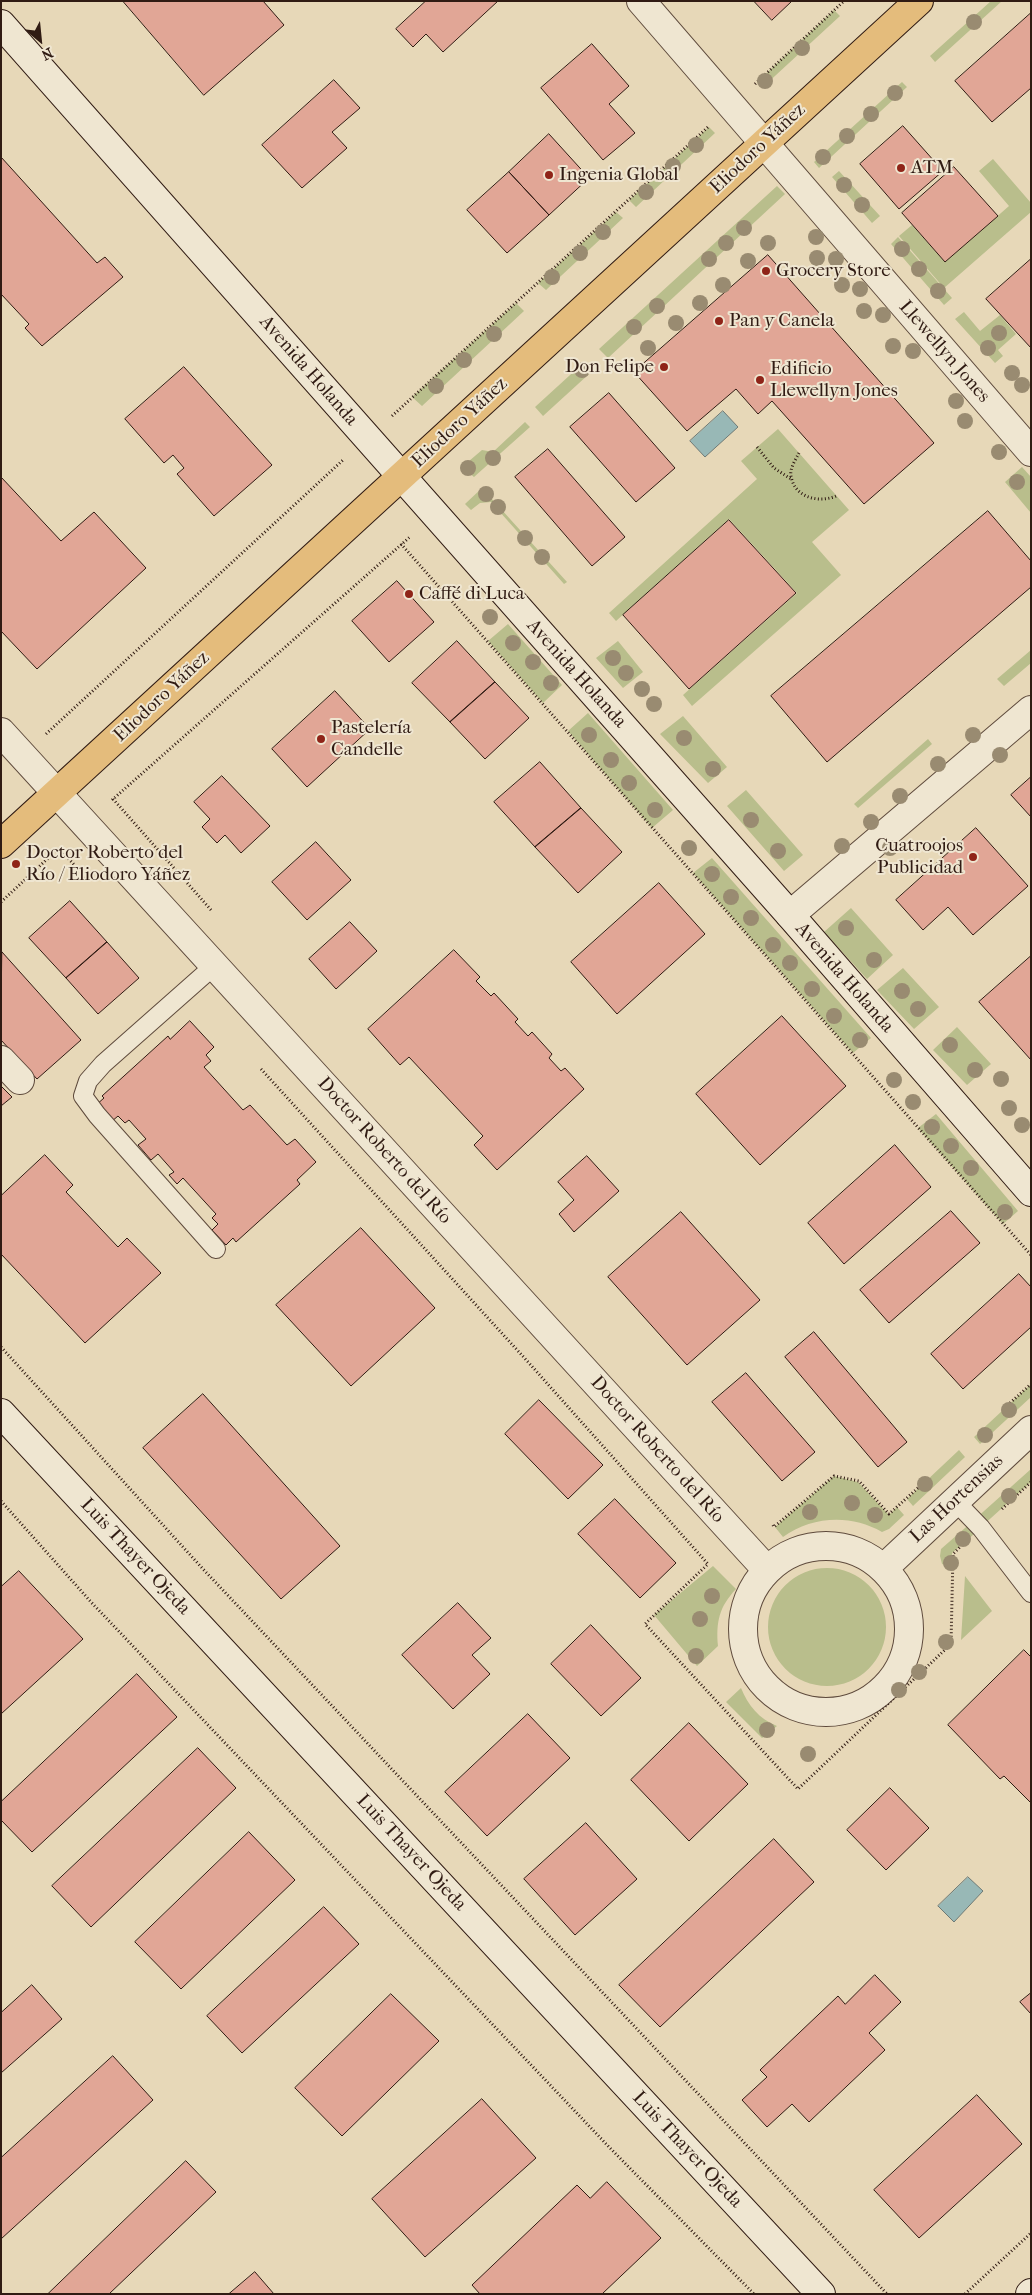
<!DOCTYPE html>
<html>
<head>
<meta charset="utf-8">
<style>
	body { margin:0 }
	#map { position:relative; width:1032px; height:2295px; overflow:hidden; background:#e7d8b8; font-family:"IM FELL French Canon",serif }
	canvas { display:block }
	.frame { position:absolute; inset:0; border:2px solid #301b13; pointer-events:none }
	.north { position:absolute; left:15px; top:15px; width:50px; height:50px; -webkit-text-stroke:4px #efe6d1; paint-order:stroke; rotate:152deg; font-size:14px; font-weight:700; line-height:20px; text-align:center; color:#301b13 }
	.north::after { content:''; display:block; margin:auto; width:18px; height:22px; background:#301b13; clip-path:polygon(50% 0,100% 100%,50% 72%,0 100%) }
</style>
</head>
<body>
<div id="map">
<canvas width="1032" height="2295"></canvas>
<div class="frame"></div>
<div class="north">N</div>
</div>
<script>
const ctx = document.querySelector('canvas').getContext('2d');
ctx.lineJoin = 'round';
function paint(path, color) { ctx.fillStyle = color; ctx.fill(path, 'evenodd'); }
function trace(path, color, width, dash) { ctx.strokeStyle = color; ctx.lineWidth = width; ctx.lineCap = dash ? 'butt' : 'round'; ctx.setLineDash(dash || []); ctx.stroke(path); }
function label(font, color, halo, rows, align = 'center') {
  ctx.font = font + ' "IM FELL French Canon",serif'; ctx.lineWidth = 4; ctx.setLineDash([]); ctx.textBaseline = 'middle'; ctx.strokeStyle = halo; ctx.fillStyle = color; for (const [text, x, y, turn = 0] of rows) {
    ctx.save(); ctx.translate(x, y); ctx.rotate((+turn || 0) * Math.PI / 180); ctx.textAlign = isNaN(turn) ? turn : align; if (halo) ctx.strokeText(text, 0, 0); ctx.fillText(text, 0, 0); ctx.restore();
  }
}
const green = new Path2D(`
	M991,1h11l-67,61 -5,-6z
	M834,10l6,6 -77,71 -6,-5z
	M902,82l5,5 -88,81 -5,-6z
	M709,127l6,6 -79,74 -7,-7z
	M993,159l38,44v9l-87,76 -45,-52 13,-11 33,37 64,-56 -30,-35z
	M839,171l41,45 -8,7 -40,-46z
	M777,186l8,8 -177,164 -9,-9z
	M616,212l7,6 -77,72 -8,-7z
	M898,237l54,61 -8,7 -53,-61z
	M516,303l8,8 -102,95 -10,-9z
	M964,312l16,19 20,-16 16,19 -18,16 5,6 -8,7 -40,-44z
	M581,365l8,9 -46,42 -8,-9z
	M525,422l5,5 -56,50 -12,-10 20,-17 11,2z
	M778,429l71,81 -37,32 29,33 -149,131 -9,-11 114,-102 -68,-74 -113,102 -7,-8 148,-134 -16,-18z
	M1022,467l9,10v36l-26,-31z
	M482,488l85,94 -3,2 -73,-82 -11,1 -9,7 -6,-6z
	M508,624l54,61 -19,18 -55,-62z
	M618,641l25,31 -20,16 -27,-30z
	M1031,650v13l-27,23 -7,-7z
	M588,713l85,97 -21,18 -84,-97z
	M683,716l44,51 -19,16 -48,-49z
	M928,739l4,5 -74,64 -4,-4z
	M746,790l57,65 -19,16 -57,-65z
	M712,858l159,180 -18,15 -160,-180z
	M851,908l42,47 -26,24 -43,-47z
	M903,968l36,39 -25,22 -37,-39z
	M957,1027l34,37 -24,21 -34,-35z
	M936,1114l82,97 -15,13 -85,-96z
	M1031,1384v13l-51,47 -6,-7z
	M959,1450l6,7 -52,49 -6,-7z
	M1031,1469v13l-50,45 -7,-7z
	M834,1476l24,6 31,33 8,-8 7,8 -15,14 -7,3c-31,-18 -70,-16 -99,5l-8,-10z
	M973,1521l8,7 -29,25v15l-10,-4 -2,-8 1,-7z
	M713,1566l23,23c-17,18 -20,33 -18,57l-21,20 -43,-51z
	M768 1627a59 59 0 1 1 118 0a59 59 0 1 1-118 0Z
	M965,1576l27,35 -31,29z
	M741,1688c7,17 18,31 36,38l-15,12 -36,-36z`);
const water = new Path2D(`
	M723,411l15,16 -33,30 -15,-16z
	M968,1877l15,14 -29,31 -16,-16z`);
const building = new Path2D(`
	M123,1h140l21,24 -80,70z
	M426,1h72l-55,51 -17,-18 -13,13 -17,-18z
	M754,1h38l-20,19z
	M1031,13v75l-39,34 -37,-41z
	M592,44l37,42 -20,18 26,29 -32,27 -62,-72z
	M334,80l26,28 -28,24 15,16 -45,40 -40,-43z
	M903,126l40,45 -44,38 -39,-45z
	M549,134l40,44 -40,37 -40,-43z
	M1,157l96,106 8,-6 18,20 -81,69 -17,-18 4,-4 -28,-30z
	M954,167l44,49 -53,46 -43,-49z
	M509,172l40,43 -42,38 -40,-43z
	M768,255l166,188 -70,61 -92,-103 -14,13 -22,-25 -49,42 -53,-59z
	M1031,259v89l-45,-49z
	M184,367l88,98 -58,51 -37,-42 7,-6 -11,-13 -9,8 -39,-44z
	M609,393l66,75 -39,34 -66,-75z
	M548,449l77,88 -33,29 -77,-89z
	M1,477l60,64 33,-29 52,56 -109,101 -36,-38z
	M988,511l43,50v26l-204,175 -56,-66z
	M729,520l67,73 -107,96 -66,-74z
	M397,581l37,41 -45,40 -37,-41z
	M457,641l38,41 -45,40 -38,-39z
	M495,682l34,36 -44,41 -35,-37z
	M335,691l35,38 -63,58 -35,-38z
	M540,762l41,46 -46,39 -41,-45z
	M222,776l48,50 -29,27 -16,-18 -8,8 -15,-16 8,-8 -16,-17z
	M1031,777v40l-20,-22z
	M581,808l41,44 -44,41 -43,-46z
	M976,828l52,58 -55,49 -25,-28 -25,23 -27,-30z
	M316,842l35,38 -44,40 -35,-38z
	M659,883l46,51 -88,80 -46,-52z
	M70,901l37,41 -41,36 -37,-40z
	M350,922l27,29 -41,38 -27,-30z
	M107,942l32,36 -41,36 -32,-36z
	M454,950l26,27 -4,4 15,15 3,-3 24,26 -3,3 13,14 4,-4 20,22 -3,4 12,13 4,-3 19,21 -87,81 -23,-25 9,-9 -74,-79 -9,8 -32,-36z
	M2,952l79,88 -44,39 -36,-39z
	M1031,956v104l-52,-58z
	M782,1016l64,70 -86,79 -64,-71z
	M190,1021l24,26 -8,8 5,6 -7,6 39,43 7,-5 37,40 8,-6 21,23 -19,18 3,4 -64,58 -3,-4 -7,7 -14,-15 6,-6 -6,-6 4,-4 -33,-36 -6,6 -8,-9 5,-3 -16,-18 -7,6 -13,-15 8,-6 -17,-19 -4,3 -7,-7 -7,6 -15,-17 8,-7 -2,-2 66,-60 2,3z
	M1,1086l11,11 -11,9z
	M895,1145l36,42 -87,77 -36,-41z
	M45,1155l28,30 -7,7 52,55 9,-9 34,35 -76,70 -84,-89v-58z
	M587,1156l32,35 -45,41 -15,-18 15,-14 -16,-18z
	M951,1211l29,32 -91,80 -29,-33z
	M681,1212l79,88 -73,65 -79,-88z
	M361,1228l74,80 -84,78 -75,-81z
	M1019,1274l12,13v40l-68,62 -32,-35z
	M814,1332l93,110 -29,25 -93,-110z
	M746,1373l69,79 -33,29 -70,-79z
	M203,1394l137,152 -59,53 -138,-151z
	M539,1400l64,65 -35,34 -63,-65z
	M615,1499l61,64 -36,35 -62,-64z
	M19,1571l64,68 -82,75v-127z
	M458,1603l33,35 -19,17 18,19 -37,35 -51,-54z
	M591,1625l50,53 -40,38 -50,-52z
	M1024,1650l7,7v146l-27,-27 -4,3 -52,-54z
	M137,1674l40,43 -145,135 -31,-32v-18z
	M528,1714l42,44 -83,78 -42,-44z
	M689,1723l59,61 -59,57 -58,-61z
	M198,1748l38,40 -145,139 -39,-41z
	M890,1788l39,40 -43,42 -39,-40z
	M586,1823l51,56 -62,56 -51,-56z
	M249,1832l46,48 -114,109 -46,-47z
	M774,1839l40,43 -154,145 -41,-42z
	M324,1907l35,37 -117,109 -35,-37z
	M875,1975l26,27 -32,31 16,17 -76,72 -17,-18 -25,23 -25,-27 25,-23 -7,-7 78,-74 7,8z
	M32,1985l30,34 -61,54v-60z
	M1031,1993v21l-11,-12z
	M391,1994l48,47 -97,95 -47,-48z
	M113,2056l40,44 -152,139v-81z
	M977,2095l45,49 -103,94 -45,-48z
	M482,2099l54,59 -111,99 -53,-58z
	M186,2161l30,31 -107,102h-61z
	M607,2182l54,56 -59,56h-122l-8,-9 105,-100 13,13z
	M255,2272l19,22h-45z`);
const path = new Path2D(`
	M755,84l89,-83
	M392,416l316,-289
	M757,447l17,21 17,11
	M799,453c-4,8 -11,17 -7,27 5,18 28,23 44,16
	M401,544l630,711
	M46,734l297,-274
	M113,799l99,112
	M112,800l299,-264
	M59,848l27,30
	M1,902l58,-54
	M261,1069l268,294 179,201 -63,60 153,165 153,-145 2,-90 7,-7
	M1,1347l202,222 684,725
	M1010,1403l21,-19
	M1,1501l90,101 519,546 144,146
	M1002,1509l29,-27
	M773,1525l1,2 60,-51 25,5 30,33 30,-27
	M965,2294l66,-61`);
const lane = new Path2D(`
	M215,965l-112,99 -15,17 -5,15 14,19 119,134
	M955,1501l26,27 50,65`);
const street = new Path2D(`
	M641,1l390,451
	M1,732l766,838
	M790,915l241,-205
	M1,1060l19,20
	M743 1629a83 83 0 1 1 166 0a83 83 0 1 1-166 0Z
	M884,1568l147,-138`);
const secondary = new Path2D(`
	M1,24l789,891 241,277
	M1,1413l820,881
	M1030,2294l1,-1`);
const primary = new Path2D(`
	M1,844l918,-843`);
const trees = [
	[974,22],
	[802,48],
	[765,81],
	[895,93],
	[871,114],
	[847,136],
	[696,145],
	[823,157],
	[673,166],
	[844,185],
	[646,192],
	[862,205],
	[744,228],
	[603,232],
	[816,237],
	[726,243],
	[768,243],
	[902,249],
	[580,253],
	[817,258],
	[709,259],
	[836,259],
	[748,261],
	[919,269],
	[552,277],
	[723,285],
	[842,285],
	[860,289],
	[938,291],
	[700,303],
	[657,306],
	[864,311],
	[883,315],
	[676,323],
	[634,327],
	[999,333],
	[494,334],
	[893,346],
	[648,348],
	[988,348],
	[913,351],
	[464,360],
	[582,370],
	[1012,373],
	[1022,385],
	[436,386],
	[956,401],
	[965,421],
	[999,452],
	[493,458],
	[468,468],
	[1017,482],
	[486,494],
	[498,507],
	[525,538],
	[542,557],
	[490,617],
	[513,643],
	[613,658],
	[533,662],
	[626,673],
	[551,683],
	[642,689],
	[654,704],
	[589,735],
	[973,735],
	[684,738],
	[1000,755],
	[611,760],
	[938,764],
	[713,769],
	[629,783],
	[900,796],
	[655,810],
	[751,820],
	[871,822],
	[842,846],
	[689,848],
	[890,848],
	[778,851],
	[712,874],
	[731,897],
	[751,918],
	[846,928],
	[773,945],
	[874,960],
	[790,963],
	[812,989],
	[902,991],
	[918,1009],
	[834,1016],
	[860,1040],
	[950,1045],
	[975,1070],
	[1001,1079],
	[894,1080],
	[913,1102],
	[1009,1108],
	[1022,1125],
	[932,1127],
	[951,1146],
	[971,1168],
	[1005,1212],
	[1009,1410],
	[985,1435],
	[925,1484],
	[1009,1496],
	[852,1503],
	[810,1512],
	[875,1515],
	[963,1539],
	[951,1563],
	[712,1596],
	[700,1619],
	[946,1642],
	[696,1656],
	[919,1672],
	[899,1690],
	[767,1730],
	[808,1754]
];
const markers = [
	[901,168,5,"#8f2418"],
	[549,175,5,"#8f2418"],
	[766,271,5,"#8f2418"],
	[719,321,5,"#8f2418"],
	[664,367,5,"#8f2418"],
	[760,380,5,"#8f2418"],
	[409,594,5,"#8f2418"],
	[321,739,5,"#8f2418"],
	[973,857,5,"#8f2418"],
	[16,864,5,"#8f2418"]
];
const streetNames = [
	["Eliodoro Yáñez",758,149,-43],
	["Llewellyn Jones",944,352,49],
	["Avenida Holanda",308,371,49],
	["Eliodoro Yáñez",460,423,-43],
	["Avenida Holanda",576,674,48],
	["Eliodoro Yáñez",162,697,-43],
	["Avenida Holanda",844,978,49],
	["Doctor Roberto del Río",384,1151,48],
	["Doctor Roberto del Río",657,1450,48],
	["Las Hortensias",957,1499,-43],
	["Luis Thayer Ojeda",135,1557,47],
	["Luis Thayer Ojeda",411,1853,47],
	["Luis Thayer Ojeda",687,2150,47]
];
const poiNames = [
	["ATM",911,168],
	["Ingenia Global",559,175],
	["Grocery Store",776,271],
	["Pan y Canela",729,321],
	["Don Felipe",654,367,"right"],
	["Edificio",770,369],
	["Llewellyn Jones",770,391],
	["Caffé di Luca",419,594],
	["Pastelería",331,728],
	["Candelle",331,750],
	["Cuatroojos",963,846,"right"],
	["Publicidad",963,868,"right"],
	["Doctor Roberto del",26,853],
	["Río / Eliodoro Yáñez",26,875]
];
paint(green, '#b9be8c');
paint(water, '#98b8b6');
trace(water, '#6e7975', 1);
paint(building, '#e1a696');
trace(building, '#301b13', 1);
trace(lane, '#5e4a3c', 20);
trace(street, '#5e4a3c', 30);
trace(secondary, '#301b13', 30);
trace(primary, '#301b13', 30);
trace(path, '#301b13', 3, [1, 2.5]);
trace(lane, '#efe6d1', 18);
trace(street, '#efe6d1', 28);
trace(secondary, '#efe6d1', 28);
trace(primary, '#e4bc7c', 28);
ctx.fillStyle = '#998b71';
for (const [x, y] of trees) { ctx.beginPath(); ctx.arc(x, y, 8, 0, 2 * Math.PI); ctx.fill(); }
for (const [x, y, r, color] of markers) { const dot = new Path2D(); dot.arc(x, y, r, 0, 2 * Math.PI); ctx.fillStyle = color; ctx.fill(dot); trace(dot, '#efe6d1', 2); }
label('19px', '#301b13', '#efe6d1', streetNames);
label('19px', '#301b13', '#efe6d1', poiNames, 'left');
</script>
</body>
</html>
